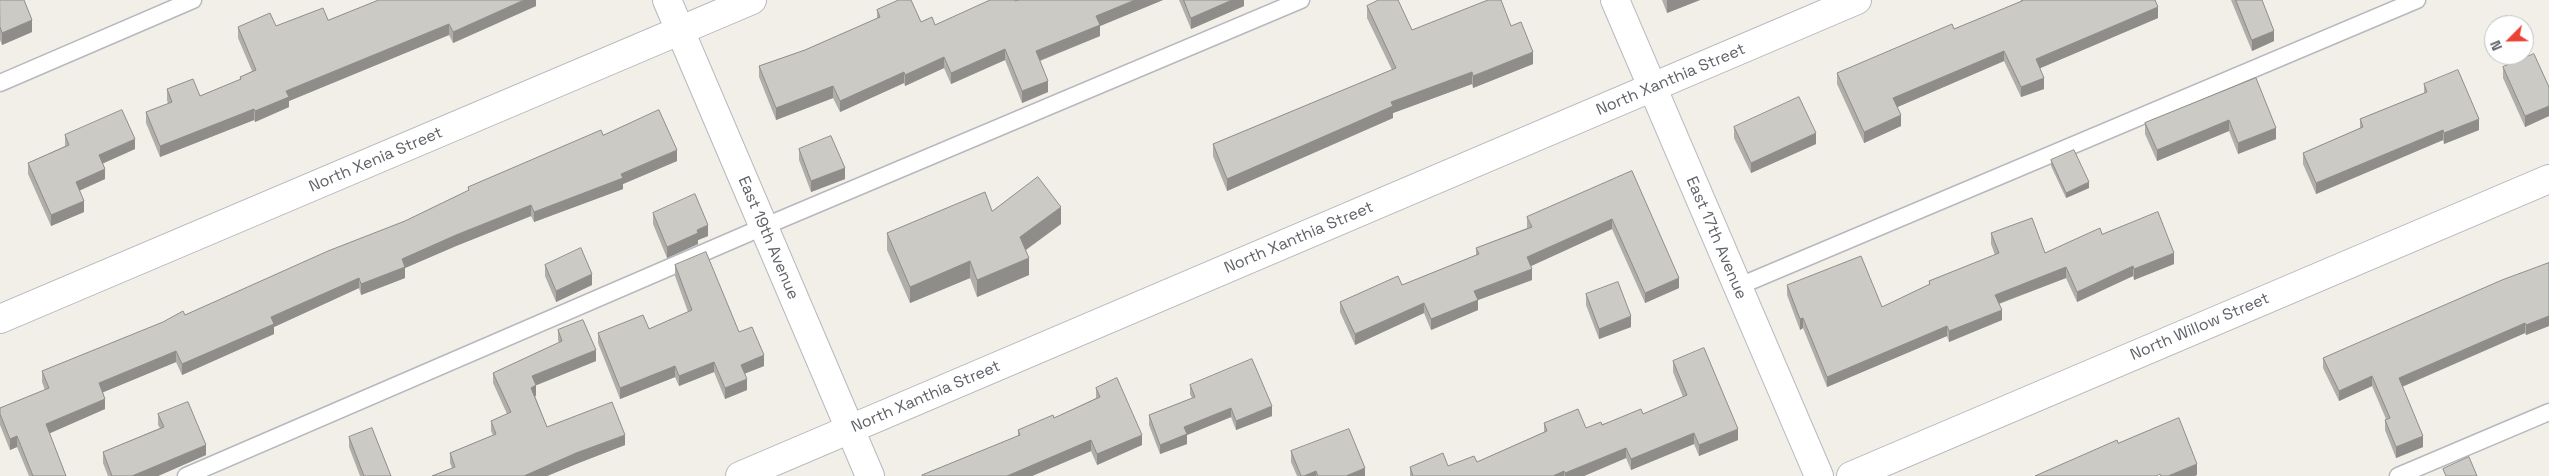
<!DOCTYPE html>
<html>
<head>
<meta charset="utf-8">
<style>
	body { margin:0 }
	#map { position:relative; width:2549px; height:476px; overflow:hidden; background:#f1efe8; font-family:"Space Grotesk",sans-serif }
	canvas { display:block }
	.north { position:absolute; left:2484px; top:15px; width:50px; height:50px; box-sizing:border-box; background:#fff; border:1px solid #bfc1c3; border-radius:50%; rotate:247deg; font-size:14px; font-weight:700; line-height:20px; text-align:center; color:#5f6368 }
	.north::after { content:''; display:block; margin:auto; width:18px; height:22px; background:#ea4335; clip-path:polygon(50% 0,100% 100%,50% 72%,0 100%) }
</style>
</head>
<body>
<div id="map">
<canvas width="2549" height="476"></canvas>
<div class="north">N</div>
</div>
<script>
const ctx = document.querySelector('canvas').getContext('2d');
ctx.lineJoin = 'round';
function trace(path, color, width, dash) { ctx.strokeStyle = color; ctx.lineWidth = width; ctx.lineCap = dash ? 'butt' : 'round'; ctx.setLineDash(dash || []); ctx.stroke(path); }
function paint(path, color) { ctx.fillStyle = color; ctx.fill(path, 'evenodd'); }
function label(font, color, halo, rows, align = 'center') {
  ctx.font = font + ' "Space Grotesk",sans-serif'; ctx.lineWidth = 5; ctx.setLineDash([]); ctx.textBaseline = 'middle'; ctx.strokeStyle = halo; ctx.fillStyle = color; for (const [text, x, y, turn = 0] of rows) {
    ctx.save(); ctx.translate(x, y); ctx.rotate((+turn || 0) * Math.PI / 180); ctx.textAlign = isNaN(turn) ? turn : align; if (halo) ctx.strokeText(text, 0, 0); ctx.fillText(text, 0, 0); ctx.restore();
  }
}
const lane = new Path2D(`
	M0,83l193,-83
	M1737,287l680,-287
	M186,476l577,-249 538,-227
	M2398,476l151,-64`);
const street = new Path2D(`
	M667,0l203,476
	M0,319l752,-319
	M740,476l1117,-476
	M1851,476l698,-297`);
const secondary = new Path2D(`
	M1615,0l204,476`);
const wall = new Path2D(`
	M0,0l32,32 -30,13 -2,-5z
	M536,0v6l-83,37 -4,-8 -160,66v6l-34,15 -1,-2 -94,37 -14,-34v-11l22,-8 -1,-4v-11l33,7 40,-16v-3l12,-6 -14,-33v-11l38,-1 52,-6z
	M1019,0h144l-63,26v10l-60,25 8,31 -26,11 -17,-43 -54,24 -7,-16 -39,18 -1,-3 -64,29 -7,-14 -57,22 -17,-43v-11l46,-16 72,-31v-9l44,12 14,3z
	M1179,0h65v6l-53,23z
	M1662,0h38l-33,13z
	M2021,0h134l3,18 -118,50 4,21 -23,8 -17,-36 -107,46 4,19 -37,17 -27,-59v-11l117,-44 67,-27z
	M2231,0h31l12,41 -22,10z
	M1367,6l45,24 99,-4 22,38 -60,24 -1,-4 -79,29v5l-166,73 -14,-35v-12l179,-74 -25,-52z
	M2503,67l46,20v29l-24,11 -22,-49z
	M2256,78l20,61 -38,15 -9,-23 -72,30 -12,-27v-11z
	M2424,84l55,46 -35,14 -1,-4 -127,54 -13,-30v-11l57,-25v-9l64,-26z
	M1734,127l82,17 -65,29 -17,-35z
	M65,135l70,14 -33,15 3,15 -26,12 5,21 -33,14 -23,-52v-11l37,-17z
	M603,135l74,26 -54,23v5l-89,33 -3,-6 -75,30 -51,22v10l-44,17 -2,-7 -85,39v7l-92,41 -6,-13 -73,30 2,17 -56,24 17,43h-37l-12,-29 -7,3 -10,-25v-17l45,-18 -3,-8v-11l143,-56 220,-94 63,-30v-4z
	M799,149l46,30 -34,13 -12,-32z
	M2051,160l38,28 -23,10 -15,-32z
	M1632,171l47,117 -34,15 -33,-74 -82,37 2,14 -54,20v10l-47,20 -7,-17 -69,32 -15,-33v-10l62,-17 74,-30v-7l51,-20v-11z
	M992,211l69,13 -35,26 3,25 -52,22 -7,-19 -60,25 -23,-53v-17z
	M653,213l55,23 -10,4v4l-31,14 -14,-34z
	M1991,233l54,20 57,-19 72,30 -40,16 -1,-4 -56,26 -11,-24 -67,26 3,16 -53,22 -2,-6 -120,51 -24,-59 -3,2 -13,-35v-10l95,22 47,-22v-4l66,-26 -4,-11z
	M2549,263v63l-23,9 -1,-2 -123,54 21,60 -27,11 -11,-28v-10l1,-1 -14,-33 -33,15 -16,-33v-10z
	M545,265l47,20 -36,17 -11,-26z
	M675,265l64,67 25,34 -20,8 3,16 -22,9 -11,-27 -35,14 -4,-9 -55,22 -22,-56v-10l51,-4 39,-17 -13,-36z
	M1586,294l45,33 -32,12 -13,-34z
	M558,330l38,31 -60,24v11h-1l12,31 78,18 -49,19 -29,12h-115l20,-8 -2,-5v-10l43,-18 -2,-4v-10l16,-7 -14,-31v-10l66,-30 -1,-3z
	M1673,361l65,79 -39,16 -5,-12 -63,26 -5,-12 -42,18h-174v-9l38,-1 29,-4 67,-30v-9l42,5 57,-14 40,-17 -10,-25z
	M1190,385l82,31 -36,14 -5,-13 -44,18v9l-27,10 -11,-29v-10l43,-17 -2,-4z
	M1096,388l46,57 -45,20 -6,-14 -59,25h-110v-1l96,-39v-6l36,-12 42,-20z
	M158,414l48,41 -48,21h-50l-5,-13v-11l57,-24 -2,-3z
	M349,437l42,39h-31l-11,-29z
	M1291,451l74,25h-68l-6,-14z`);
const shadedWall = new Path2D(`
	M524,0h12v6l-83,37v-11z
	M1135,0h28l-63,26v10l-64,26v-11l60,-35z
	M1232,0h12v6l-53,23v-11z
	M1667,0h33l-33,13z
	M2158,7v11l-122,52v-11z
	M32,20v12l-30,13v-12z
	M449,24v11l-160,66v6l-34,15v-11l31,-20z
	M2274,31v10l-22,10v-11z
	M1005,49v11l-54,24v-11z
	M2004,51v10l-111,48v-11z
	M1533,52v12l-60,24v-12z
	M944,57v11l-39,18v-11z
	M904,72v11l-64,29v-11z
	M1472,72v12l-79,29v5l-166,73v-12l164,-77z
	M2044,78v11l-23,8v-10z
	M1048,81v11l-26,11v-12z
	M833,86v12l-57,22v-12z
	M2549,106v10l-24,11v-11z
	M254,109v11l-94,37v-11z
	M1901,115v11l-37,17v-11z
	M2479,119v11l-35,14v-11z
	M2229,120v11l-72,30v-11z
	M2276,128v11l-38,15v-11z
	M2443,130v10l-127,54v-11z
	M1816,133v11l-65,29v-10z
	M135,139v10l-36,16v-10z
	M677,150v11l-54,23v5l-89,33v-10z
	M845,168v11l-34,13v-11z
	M105,169v10l-29,13v-10z
	M2089,182v6l-23,10v-5z
	M84,201v11l-33,14v-11z
	M531,205v11l-75,30 -51,22v10l-44,17v-11l41,-25 54,-24z
	M1061,207v17l-41,30v-17z
	M1612,219v10l-85,39v-11z
	M708,225v11l-10,4v4l-31,14v-11l30,-17z
	M2174,253v11l-40,16v-11z
	M1029,258v17l-52,22v-17z
	M970,261v17l-60,25v-16z
	M2133,266v10l-56,26v-10z
	M2066,267v11l-71,27v-10z
	M1532,269v11l-54,20v10l-47,20v-11l43,-28z
	M592,274v11l-36,17v-11z
	M359,278v10l-85,39v7l-92,41v-11l89,-47z
	M1679,278v10l-34,15v-10z
	M1424,303v10l-69,32v-11z
	M2002,310v10l-53,22v-11z
	M1631,316v11l-32,12v-10z
	M2549,316v10l-23,9v-10z
	M1803,318v10l-3,2v-11z
	M2525,323v10l-126,55v-10z
	M1947,326v10l-120,51v-10z
	M596,350v11l-64,26v-11z
	M176,351v11l-77,32v-11z
	M764,355v11l-23,9v-10z
	M714,362v10l-35,14v-10z
	M675,366v11l-55,22v-11z
	M2372,376v10l-33,15v-10z
	M747,379v11l-22,9v-11z
	M536,385v11l-5,2v-10z
	M105,399v10l-59,26v-11z
	M1272,406v10l-36,14v-9z
	M1231,408v9l-44,18v9l-27,10v-9l24,-18z
	M1738,429v11l-39,16v-11z
	M1694,433v11l-63,26v-11z
	M625,435v10l-49,19 -29,12h-23l52,-23z
	M1142,435v10l-45,20v-11z
	M17,436v11l-7,3v-11z
	M2423,436v11l-27,11v-11z
	M1091,440v11l-59,25h-25z
	M206,445v10l-48,21h-26z
	M1626,448v10l-42,18h-19v-3z
	M2197,464v11l-2,1h-27z
	M1365,468v8h-19z
	M1316,471v5h-12z
	M1564,471v5h-11z`);
const building = new Path2D(`
	M0,0h24l8,20 -30,13 -2,-6z
	M379,0h145l-71,32 -4,-8 -163,67 3,6 -34,14 -1,-2 -94,37 -14,-34 26,-10 -5,-13 26,-10 7,17 41,-17 -1,-2 16,-7 -18,-43 32,-14 6,13 47,-18 5,12z
	M899,0h12l10,22 11,-5 3,8 55,-25h25v1l4,-1h116l-39,16 4,9 -64,26 12,30 -26,10 -17,-42 -54,24 -7,-16 -39,18 -1,-3 -64,29 -7,-15 -57,22 -17,-42 46,-16 75,-33 -3,-7z
	M1184,0h48l-41,18z
	M1379,0h19l14,30 76,-30h13l10,26 10,-4 12,30 -60,24 -1,-4 -81,30 2,4 -166,73 -14,-35 183,-76 -29,-62z
	M2022,0h133l3,7 -122,52 8,19 -23,9 -17,-36 -111,47 8,17 -37,17 -27,-59 115,-49 2,5 68,-28z
	M2236,0h26l12,31 -22,9z
	M2534,54l15,33v19l-24,10 -22,-49z
	M2458,70l21,49 -35,14 -1,-3 -127,53 -13,-30 60,-26 -3,-8 67,-27 -3,-8z
	M2256,78l20,50 -38,15 -9,-23 -72,30 -12,-27z
	M1799,97l17,36 -65,30 -17,-36z
	M122,110l13,29 -36,16 6,14 -29,13 8,19 -33,14 -23,-52 41,-18 -4,-10z
	M659,110l18,40 -56,24 2,4 -89,34 -3,-7 -75,30 -54,24 3,8 -44,17 -2,-6 -88,39 3,7 -92,40 -6,-13 -77,32 6,16 -59,25 20,52h-33l-16,-40 -7,3 -10,-25v-6l49,-20 -7,-17 121,-49 20,-11 2,4 143,-64 77,-30 64,-31 -1,-3 133,-57 2,5z
	M831,136l14,32 -34,13 -12,-32z
	M2074,150l15,32 -23,11 -15,-33z
	M1632,171l47,107 -34,15 -33,-74 -85,38 5,12 -58,22 4,9 -47,19 -7,-16 -69,31 -15,-32 58,-26 4,9 77,-31 -3,-6 56,-21 -5,-10z
	M1038,177l23,30 -41,30 9,21 -52,22 -7,-19 -60,26 -23,-54 98,-41 7,19z
	M695,194l13,31 -11,5 1,3 -31,14 -14,-34z
	M2158,212l16,41 -40,16 -1,-3 -56,26 -11,-25 -71,28 7,15 -53,21 -2,-5 -120,51 -24,-59 -3,1 -13,-34 74,-29 21,51 48,-23 -1,-3 70,-28 -8,-20 41,-15 13,35 55,-25 2,6z
	M581,248l11,26 -36,17 -11,-26z
	M706,252l33,80 13,-5 12,28 -23,10 6,14 -22,9 -11,-26 -35,14 -4,-10 -55,22 -22,-55 45,-18 6,14 43,-19 -17,-45z
	M2549,263v53l-23,9 -1,-2 -126,55 24,58 -27,11 -11,-27 5,-2 -18,-42 -33,15 -16,-33 179,-78z
	M1618,282l13,34 -32,13 -13,-35z
	M583,320l13,30 -64,26 4,9 -5,3 16,39 65,-25 13,33 -49,18 -52,23h-92l23,-9 -5,-14 46,-19 -5,-13 20,-9 -18,-39 69,-32 -4,-11z
	M1704,348l34,81 -39,16 -5,-12 -63,26 -5,-11 -61,25 -1,-2 -11,5h-140l-3,-9 33,-14 5,13 26,-10 3,6 70,-31 -3,-8 34,-14 8,19 15,-6 1,3 39,-16 2,5 44,-19 -14,-34z
	M1252,359l20,47 -36,15 -5,-13 -47,19 3,7 -27,11 -11,-30 46,-18 -5,-12z
	M1117,378l25,57 -45,19 -6,-14 -84,36h-85v-1l98,-40 -2,-5 35,-15 1,3 46,-21 -4,-9z
	M188,402l18,43 -74,31h-20l-9,-24 61,-25 -6,-13z
	M2179,418l18,46 -29,12h-7l-1,-2 -4,2h-121l82,-36 1,3z
	M372,428l19,48h-27l-15,-39z
	M1349,429l16,39 -19,8h-28l-2,-5 -12,5h-3l-10,-25z
	M2469,457l8,19h-31l-3,-7z`);
const streetNames = [
	["North Xanthia Street",1671,80,-23],
	["North Xenia Street",376,160,-23],
	["East 19th Avenue",768,238,67],
	["North Xanthia Street",1299,238,-23],
	["East 17th Avenue",1716,238,67],
	["North Willow Street",2200,327,-23],
	["North Xanthia Street",926,397,-23]
];
trace(lane, '#b5b8bc', 19);
trace(street, '#b5b8bc', 30);
trace(secondary, '#b6babf', 30);
trace(lane, '#fff', 16);
trace(street, '#fff', 28);
trace(secondary, '#fff', 28);
paint(wall, '#afaea9');
paint(shadedWall, '#8f8d8a');
paint(building, '#cccac5');
trace(building, '#8f8d8a', 1);
label('16px', '#5f6368', '#fff', streetNames);
</script>
</body>
</html>
